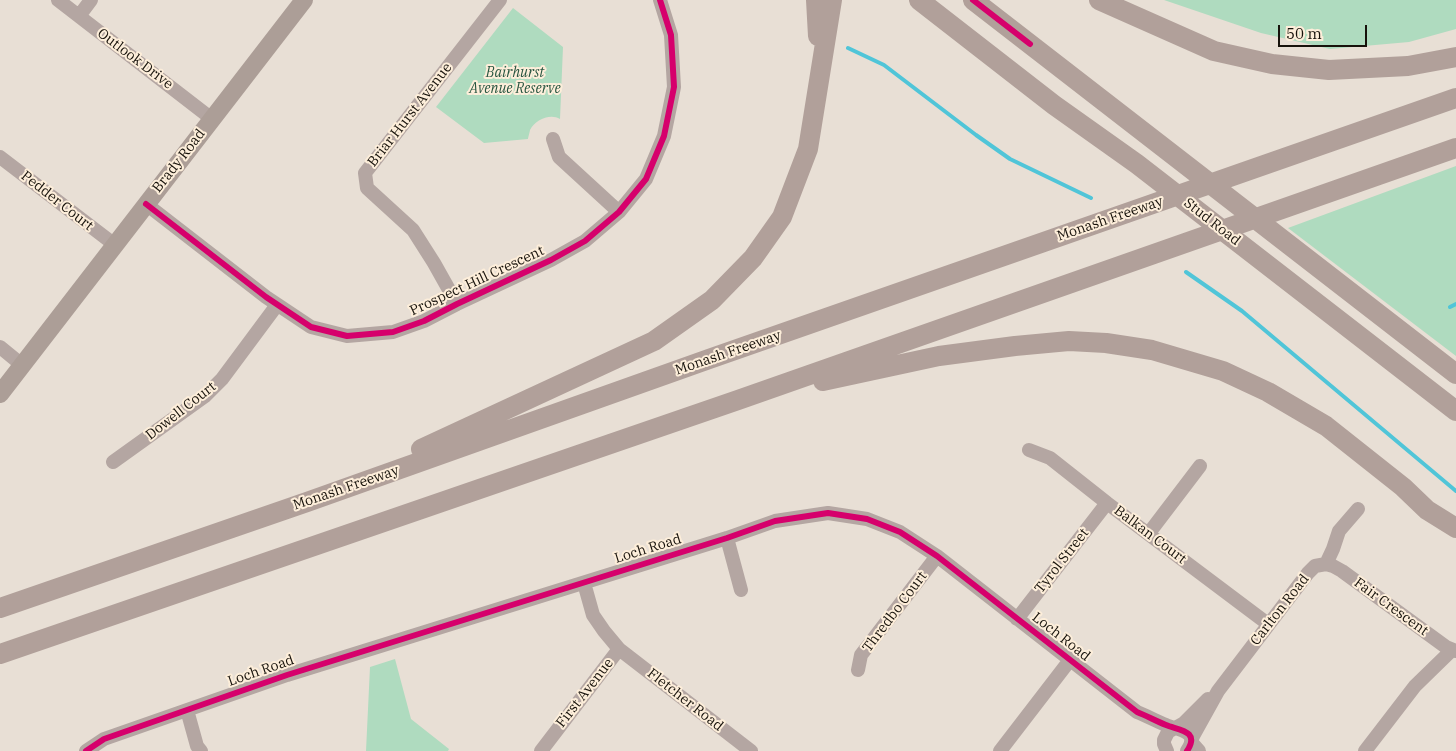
<!DOCTYPE html>
<html>
<head>
<meta charset="utf-8">
<style>
	body { margin:0 }
	#map { position:relative; width:1456px; height:751px; overflow:hidden; background:#e8dfd5; font-family:"IBM Plex Serif",serif }
	canvas { display:block }
	.scale { position:absolute; left:1278px; top:25px; width:89px; height:22px; box-sizing:border-box; border:2px solid #17120b; border-top:0; padding-left:6px; font-size:15px; line-height:18px; white-space:nowrap; color:#17120b; -webkit-text-stroke:4px #fdeeda; paint-order:stroke }
</style>
</head>
<body>
<div id="map">
<canvas width="1456" height="751"></canvas>
<div class="scale">50 m</div>
</div>
<script>
const ctx = document.querySelector('canvas').getContext('2d');
ctx.lineJoin = 'round';
function paint(path, color) { ctx.fillStyle = color; ctx.fill(path, 'evenodd'); }
function trace(path, color, width, dash) { ctx.strokeStyle = color; ctx.lineWidth = width; ctx.lineCap = dash ? 'butt' : 'round'; ctx.setLineDash(dash || []); ctx.stroke(path); }
function label(font, color, halo, rows, align = 'center') {
  ctx.font = font + ' "IBM Plex Serif",serif'; ctx.lineWidth = 4; ctx.setLineDash([]); ctx.textBaseline = 'middle'; ctx.strokeStyle = halo; ctx.fillStyle = color; for (const [text, x, y, turn = 0] of rows) {
    ctx.save(); ctx.translate(x, y); ctx.rotate((+turn || 0) * Math.PI / 180); ctx.textAlign = isNaN(turn) ? turn : align; if (halo) ctx.strokeText(text, 0, 0); ctx.fillText(text, 0, 0); ctx.restore();
  }
}
const green = new Path2D(`
	M1164,0h292v29l-47,13 -79,7 -69,-16z
	M513,8l50,39 -3,72c-10,-6 -25,1 -30,11 0,1 -2,8 -2,9l-44,4 -48,-36z
	M1456,166v190l-168,-128z
	M395,659l16,60 38,30 -1,2h-82l4,-84z`);
const stream = new Path2D(`
	M848,48l36,17 92,70 34,24 81,39
	M1186,272l56,39 214,180
	M1450,307l6,-3`);
const minor = new Path2D(`
	M58,0l154,119
	M79,16l12,-16
	M553,139l6,18 60,55
	M0,157l115,88
	M146,204l120,93 45,30 36,9 46,-4 31,-11 33,-17 94,-44 34,-19 34,-29 27,-33 18,-43 10,-49 -3,-52 -11,-35
	M457,304l-23,-41 -21,-33 -46,-42 -2,-15 135,-173
	M0,347l22,18
	M1029,450l21,8 57,45 161,121
	M113,462l92,-66 17,-17 55,-74
	M1149,533l51,-67
	M727,538l14,52
	M1326,564l7,2 9,5 104,76 10,4
	M1017,619l90,-116
	M619,649l132,102
	M858,670l3,-15 76,-99
	M187,710l10,36 4,5
	M86,751l18,-12 183,-64 440,-137 48,-17 53,-8 39,6 33,13 37,24 200,156c10,4 19,9 29,13 11,5 35,5 21,26
	M541,751l78,-102 -15,-18 -11,-16 -9,-32
	M1000,751l70,-91
	M1167,751l-3,-7v-4l4,-8 16,-9 24,-24
	M1199,751l-8,-9 2,-6 25,-45 90,-118 7,-7 11,-2 7,-15 6,-18 19,-22
	M1365,751l50,-65 37,-36`);
const major = new Path2D(`
	M0,394l304,-394`);
const highway = new Path2D(`
	M816,0l2,36
	M919,0l135,105 83,59 319,247
	M973,0l483,374
	M1099,0l115,51 58,13 57,6 79,-4 48,-9
	M823,381l116,-25 76,-10 54,-5 37,2 46,7 71,21 45,21 58,34 77,61 24,23 29,18
	M421,449l233,-108 58,-41 41,-42 29,-41 26,-68 24,-149
	M0,608l307,-106 402,-143 747,-261
	M0,654l738,-254 718,-252`);
const cycleway = new Path2D(`
	M973,0l57,44
	M146,204l120,93 45,30 36,9 46,-4 31,-11 33,-17 94,-44 34,-19 34,-29 27,-33 18,-43 10,-49 -3,-52 -11,-35
	M86,751l18,-12 183,-64 440,-137 48,-17 53,-8 39,6 33,13 37,24 200,156c10,4 19,9 29,13 11,5 35,5 21,26`);
const streetNames = [
	["Outlook Drive",135,59,37],
	["Briar Hurst Avenue",410,115,-52],
	["Brady Road",179,161,-52],
	["Pedder Court",57,201,38],
	["Monash Freeway",1110,219,-19],
	["Stud Road",1212,222,38],
	["Prospect Hill Crescent",477,281,-25],
	["Monash Freeway",728,353,-19],
	["Dowell Court",181,411,-38],
	["Monash Freeway",346,488,-19],
	["Balkan Court",1150,535,37],
	["Loch Road",648,549,-17],
	["Tyrol Street",1062,561,-52],
	["Fair Crescent",1391,607,36],
	["Carlton Road",1280,610,-52],
	["Thredbo Court",895,612,-53],
	["Loch Road",1061,637,38],
	["Loch Road",261,671,-19],
	["First Avenue",585,693,-52],
	["Fletcher Road",685,700,38]
];
const parkNames = [
	["Bairhurst",515,73],
	["Avenue Reserve",515,89]
];
paint(green, '#afdbbf');
trace(stream, '#50c5d8', 4);
trace(minor, '#b4a6a2', 14);
trace(major, '#ac9e97', 18);
trace(highway, '#b1a09a', 20);
trace(cycleway, '#d6006c', 6);
label('14px', '#17120b', '#fdeeda', streetNames);
label('italic 14px', '#26543f', '#fdeeda', parkNames);
</script>
</body>
</html>
